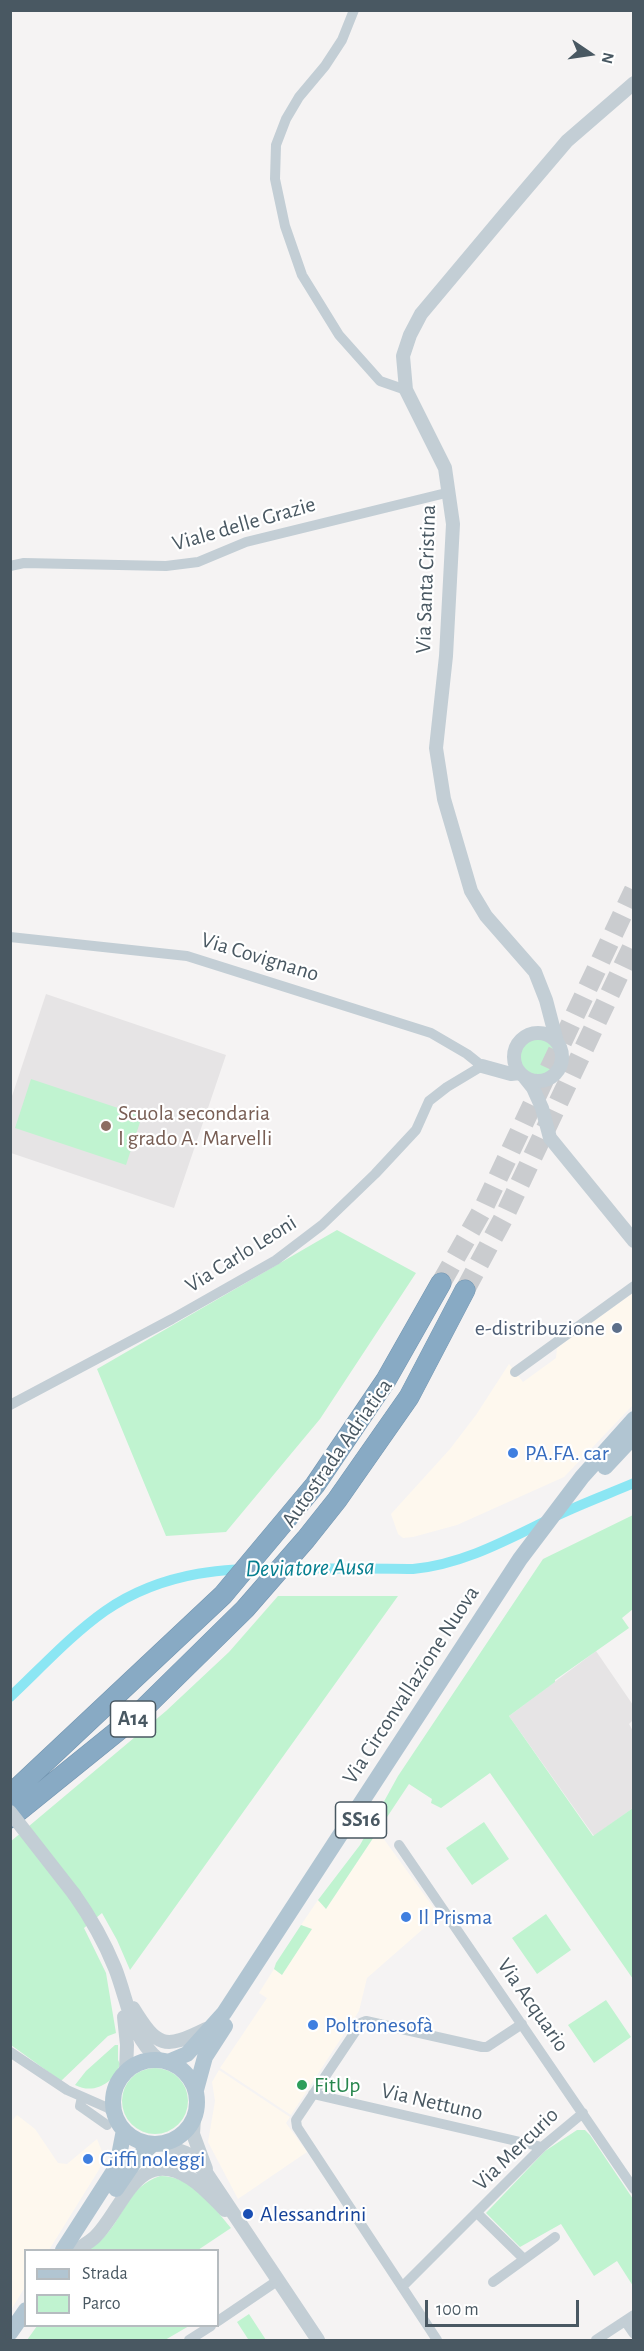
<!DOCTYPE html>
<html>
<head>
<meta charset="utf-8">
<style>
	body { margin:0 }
	#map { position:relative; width:644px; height:2351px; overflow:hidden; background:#f5f3f3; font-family:"Alegreya Sans",sans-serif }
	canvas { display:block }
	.frame { position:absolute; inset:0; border:12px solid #495862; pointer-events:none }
	.legend { position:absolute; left:24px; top:2249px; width:195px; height:78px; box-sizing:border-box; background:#fff; border:2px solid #b6bcc0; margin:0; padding:8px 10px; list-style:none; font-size:18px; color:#495862 }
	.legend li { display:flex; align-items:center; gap:12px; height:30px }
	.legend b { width:30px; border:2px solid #b6bcc0 }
	.north { position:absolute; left:560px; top:24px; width:60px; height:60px; -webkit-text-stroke:4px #fff; paint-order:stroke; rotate:103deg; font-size:16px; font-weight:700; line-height:24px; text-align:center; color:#495862 }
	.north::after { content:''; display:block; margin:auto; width:21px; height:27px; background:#495862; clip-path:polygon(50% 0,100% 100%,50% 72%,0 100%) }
	.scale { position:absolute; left:425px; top:2300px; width:154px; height:27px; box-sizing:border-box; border:3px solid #495862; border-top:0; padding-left:8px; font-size:18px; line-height:21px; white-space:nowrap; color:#495862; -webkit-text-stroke:4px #fff; paint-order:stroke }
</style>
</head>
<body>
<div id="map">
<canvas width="644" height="2351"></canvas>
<div class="frame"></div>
<ul class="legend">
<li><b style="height:8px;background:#b1c5d2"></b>Strada</li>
<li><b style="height:16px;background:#c0f3d0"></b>Parco</li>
</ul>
<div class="north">N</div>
<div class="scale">100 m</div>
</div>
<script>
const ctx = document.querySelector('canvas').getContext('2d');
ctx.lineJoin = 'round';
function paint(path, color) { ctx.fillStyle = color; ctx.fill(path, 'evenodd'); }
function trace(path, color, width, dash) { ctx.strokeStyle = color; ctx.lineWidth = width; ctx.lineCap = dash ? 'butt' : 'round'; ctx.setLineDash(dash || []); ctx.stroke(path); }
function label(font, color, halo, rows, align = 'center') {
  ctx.font = font + ' "Alegreya Sans",sans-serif'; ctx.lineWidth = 4.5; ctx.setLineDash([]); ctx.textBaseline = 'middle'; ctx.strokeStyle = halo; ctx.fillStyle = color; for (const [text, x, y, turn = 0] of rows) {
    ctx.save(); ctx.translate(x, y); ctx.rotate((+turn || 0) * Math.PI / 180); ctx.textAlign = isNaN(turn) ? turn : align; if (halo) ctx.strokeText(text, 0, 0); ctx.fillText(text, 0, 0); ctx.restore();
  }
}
const commercial = new Path2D(`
	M633,1293v112l-69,72 -107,48 -44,12 -10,1 -5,-4 -7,-20 59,-65 26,-34 33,-51 14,18 33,-24 1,-10z
	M378,1831l61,84 -72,63 -8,33 -68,104 -71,-47 47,-70 -8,-5 15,-24 8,6 26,-48 -7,-2 17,-25 8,9z
	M219,2070l71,47 -4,6 21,29 -69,47 -30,-57 7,-41 -3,-19z
	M17,2115l18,14 23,34 9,1 30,-25 6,15 -3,14 -51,82h-23l-1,37 -14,23 -1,-187z`);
const education = new Path2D(`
	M46,994l180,61 -52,153 -163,-55v-54z
	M596,1651l37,54v15l-4,4 4,7v77l-39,28 -85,-120z`);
const green = new Path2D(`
	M519 1057a19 19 0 1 1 38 0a19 19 0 1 1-38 0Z
	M31,1079l111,37 -16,49 -111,-37z
	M337,1230l79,43 -96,146 -94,113 -60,4 -69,-167z
	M633,1515v94l-11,9 7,10 -74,52v2l-46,34 84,120 40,-28v171l-143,-206 -49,35 -10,-5 1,-4 -23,-15 -83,125 -8,-9 42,-55 38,-69 145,-217z
	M278,1596h120l-268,374 -13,-30 -15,-27 -18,15 22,45 10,60 -8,3 -47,45 -50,-36 -1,-203 156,-131 63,-59z
	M484,1822l25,37 -37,26 -26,-37z
	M546,1914l25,36 -34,24 -25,-36z
	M301,1925l11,4 -30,46 -8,-6 2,-6z
	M606,2000l25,37 -37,26 -26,-38z
	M115,2045h3v15l2,4c-6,19 -26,31 -45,21l11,-14z
	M122 2101a33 33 0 1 1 66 0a33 33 0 1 1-66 0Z
	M577,2130h8l5,5 43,64v87l-16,-25 -23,15 -33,-52 -41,23 -34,-34 59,-62z
	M160,2176c32,0 52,29 71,52l-33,22h-110c5,-4 11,-7 15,-12 22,-22 24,-51 57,-62z
	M249,2314l17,26h-20l2,-1 -11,-17z
	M37,2326h152l-24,14h-138z`);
const canal = new Path2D(`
	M10,1697c31,-29 61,-62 95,-86 59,-41 125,-44 193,-43 38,1 77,0 115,1 52,-5 97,-31 143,-53 25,-12 52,-22 78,-33`);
const motorwayTunnel = new Path2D(`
	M441,1283l43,-76 150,-317
	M465,1290l39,-73 130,-274`);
const minor = new Path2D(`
	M354,10l-12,30 -17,26 -26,31 -13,22 -10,26 -1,34 10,47 17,49 37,60 41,46 26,9
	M10,566l14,-3 142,3 32,-4 48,-20 204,-50
	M10,937l177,19 244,77 36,21 15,12 -35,21 -18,14 -13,29 -41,44 -53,51 -46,35 -104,59 -162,86
	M515,1372l119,-86
	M399,1845l235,344
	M10,2052l57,38 41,18 8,9
	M313,2094l229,53
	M82,2097l-2,9 27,19
	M477,2213l47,46
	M493,2282l62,-45
	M402,2287l140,-140 41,-34
	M218,2321l59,-40
	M625,2321l9,13
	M189,2340l22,-14
	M437,2340l-140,-213 -1,-7 65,-97 5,-2 116,26h5l35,-23
	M596,2340l38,-25`);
const tertiary = new Path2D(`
	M514 1057a24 24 0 1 1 48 0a24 24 0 1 1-48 0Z
	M557,1042l-11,-42 -11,-28 -49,-56 -15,-25 -27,-92 -8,-51 10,-92 7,-132 -8,-56 -39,-78 -3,-34 7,-21 11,-21 83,-99 63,-74 67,-58
	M482,1066l29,8 9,-1
	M525,1078l8,10 9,20 8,30 84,103
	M74,1894c17,24 30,47 41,74 13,33 15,68 44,92
	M133,2008c24,39 31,42 73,21
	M124,2017l3,28 -1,27
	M194,2118l-1,16 13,35
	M162,2144l24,9 21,21 111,166
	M76,2250c6,-4 14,-8 19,-13 28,-27 42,-93 95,-59 13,8 24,21 35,32`);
const primary = new Path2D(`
	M605,1467l29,-31
	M113 2102a42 42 0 1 1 84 0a42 42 0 1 1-84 0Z
	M168,2062l19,-8 37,-41 296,-454 62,-82 52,-58
	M196,2090l9,-33 20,-31
	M116,2189l21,-31 16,-14
	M63,2250l54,-84 7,-36
	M10,2333l16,-23`);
const motorway = new Path2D(`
	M10,1795l213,-200 92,-110 71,-105 55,-97
	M10,1818l125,-101 110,-108 61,-70 31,-39 72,-103 56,-107`);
const tertiaryBridge = new Path2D(`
	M10,1812l64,82`);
const markers = [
	[106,1126,6,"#8d6e63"],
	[617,1328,6,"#5c6f8a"],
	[513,1453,6,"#3f7fe0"],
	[406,1917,6,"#3f7fe0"],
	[313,2025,6,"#3f7fe0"],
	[302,2085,6,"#2e9e5b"],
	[88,2159,6,"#3f7fe0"],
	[248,2214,6,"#1a4fb4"]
];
const shields = [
	[133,1719,45],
	[361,1820,51]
];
const shieldNames = [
	["A14",133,1719],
	["SS16",361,1820]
];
const streetNames = [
	["Viale delle Grazie",244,524,-16],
	["Via Santa Cristina",426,579,-88],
	["Via Covignano",260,957,17],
	["Via Carlo Leoni",241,1254,-32],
	["Autostrada Adriatica",337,1453,-55],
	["Via Circonvallazione Nuova",411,1685,-57],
	["Via Acquario",533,2005,55],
	["Via Nettuno",432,2102,13],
	["Via Mercurio",516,2149,-44]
];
const educationNames = [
	["Scuola secondaria",118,1113],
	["I grado A. Marvelli",118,1138]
];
const serviceNames = [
	["e-distribuzione",605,1328]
];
const shopNames = [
	["PA.FA. car",525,1453],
	["Il Prisma",418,1917],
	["Poltronesofà",325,2025],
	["Giffi noleggi",100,2159]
];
const leisureNames = [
	["FitUp",314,2085]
];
const transitNames = [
	["Alessandrini",260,2214]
];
const waterNames = [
	["Deviatore Ausa",310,1568,-1]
];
paint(commercial, '#fef8ee');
paint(education, '#e6e4e5');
paint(green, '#c0f3d0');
trace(canal, '#8be6f3', 10);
trace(motorwayTunnel, '#cacccf', 20, [20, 10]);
trace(motorway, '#7395b0', 21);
trace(minor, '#c3ced5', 10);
trace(tertiary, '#c3ced5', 14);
trace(primary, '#b1c5d2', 16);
trace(motorway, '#88aac4', 20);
trace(tertiaryBridge, '#c3ced5', 14);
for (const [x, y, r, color] of markers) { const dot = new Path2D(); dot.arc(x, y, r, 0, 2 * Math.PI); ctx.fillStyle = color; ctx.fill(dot); trace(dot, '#fff', 2); }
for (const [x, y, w] of shields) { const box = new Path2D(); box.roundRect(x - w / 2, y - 18, w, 36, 4.5); ctx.fillStyle = '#fff'; ctx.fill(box); trace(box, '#495862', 1.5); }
label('bold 21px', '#495862', null, shieldNames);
label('22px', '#495862', '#fff', streetNames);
label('22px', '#785e54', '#fff', educationNames, 'left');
label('22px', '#4e5e75', '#fff', serviceNames, 'right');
label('22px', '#366cbe', '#fff', shopNames, 'left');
label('22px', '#27864d', '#fff', leisureNames, 'left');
label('22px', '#164399', '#fff', transitNames, 'left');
label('italic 24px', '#067f90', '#fff', waterNames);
</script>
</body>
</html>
